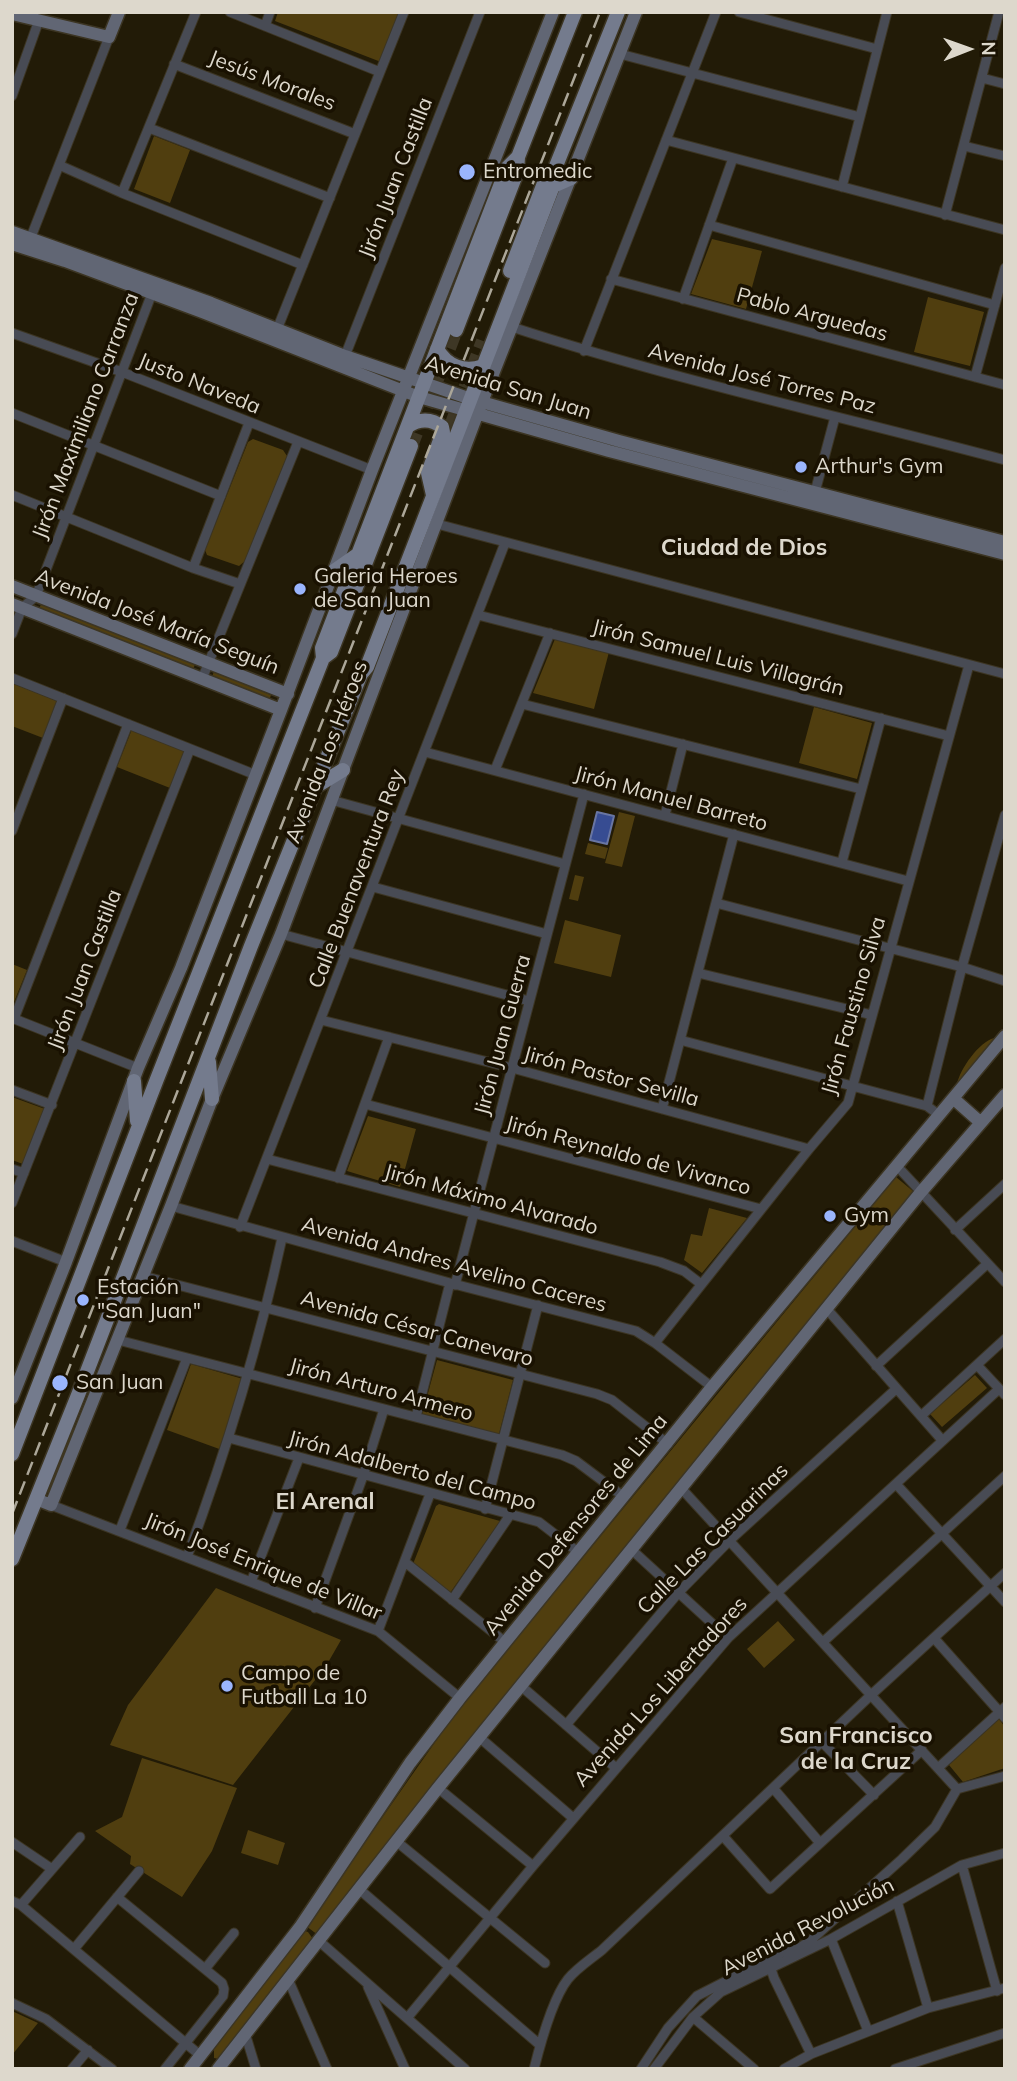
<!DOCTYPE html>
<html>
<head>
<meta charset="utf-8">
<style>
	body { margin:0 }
	#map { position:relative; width:1017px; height:2081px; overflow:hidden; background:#221b07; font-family:Mulish,sans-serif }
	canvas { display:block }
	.frame { position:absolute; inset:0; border:14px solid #ddd8cc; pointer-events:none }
	.north { position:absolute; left:933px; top:14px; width:70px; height:70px; -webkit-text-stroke:5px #191101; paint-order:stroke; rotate:89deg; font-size:19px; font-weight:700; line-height:28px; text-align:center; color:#ddd8cc }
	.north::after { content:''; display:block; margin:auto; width:24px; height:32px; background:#ddd8cc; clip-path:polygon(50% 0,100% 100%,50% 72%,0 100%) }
</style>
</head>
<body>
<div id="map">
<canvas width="1017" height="2081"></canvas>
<div class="frame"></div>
<div class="north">N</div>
</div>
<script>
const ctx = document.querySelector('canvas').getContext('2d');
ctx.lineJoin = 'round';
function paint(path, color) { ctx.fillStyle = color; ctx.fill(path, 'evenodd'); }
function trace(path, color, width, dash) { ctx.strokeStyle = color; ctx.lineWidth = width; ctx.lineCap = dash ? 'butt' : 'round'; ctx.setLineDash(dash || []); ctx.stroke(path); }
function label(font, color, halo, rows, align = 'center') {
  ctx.font = font + ' Mulish,sans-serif'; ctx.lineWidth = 7; ctx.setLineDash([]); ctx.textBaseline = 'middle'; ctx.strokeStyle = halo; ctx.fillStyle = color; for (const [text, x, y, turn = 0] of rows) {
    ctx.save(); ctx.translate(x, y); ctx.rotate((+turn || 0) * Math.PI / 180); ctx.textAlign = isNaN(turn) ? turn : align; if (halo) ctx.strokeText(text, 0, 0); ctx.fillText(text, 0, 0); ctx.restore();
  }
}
const green = new Path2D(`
	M278,12h122l-19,50 -106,-41z
	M154,136l36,14 -20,53 -36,-14z
	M712,239l50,12 -16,58 -55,-15z
	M928,297l56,15 -14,54 -56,-14z
	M253,439l30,11 4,6 -42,105 -6,5 -32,-11 -2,-5 43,-108z
	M42,602l153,62 -2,6 -154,-61z
	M555,639l54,13 -15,57 -61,-16z
	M214,671l57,24 -2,6 -57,-24z
	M12,683l45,18 -14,37 -31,-12z
	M814,707l58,16 -15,56 -58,-16z
	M132,729l53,22 -15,37 -53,-21z
	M619,812l16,4 -13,51 -17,-4z
	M588,843l20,5 -3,11 -20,-5z
	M575,875l9,2 -6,24 -9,-2z
	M565,920l56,15 -10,42 -57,-14z
	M12,964l15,6 -15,37z
	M994,1038l-37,46c3,-15 22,-42 37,-46z
	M12,1097l33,12 -22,55 -11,-4z
	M368,1116l48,13 -16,58 -53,-16z
	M896,1177l18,15 -596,743 -12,-9 153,-218z
	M709,1208l38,10 -45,55 -18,-13 7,-26 11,2z
	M437,1360l76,20 -14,54 -77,-19z
	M191,1364l52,15 -21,71 -55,-20z
	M975,1375l12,13 -45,39 -12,-13z
	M71,1427l7,3 -27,64 -6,-3z
	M439,1504l61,17 -50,72 -37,-29 23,-58z
	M216,1588l125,52 -15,26 -93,119 -123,-40 18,-40z
	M778,1621l17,19 -31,28 -17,-19z
	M999,1719l6,8v41l-42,14 -14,-17z
	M142,1758l95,30 -25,63 -30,46 -52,-33 1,-8 -36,-25 27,-14z
	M248,1830l37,13 -7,22 -37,-12z
	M305,1931l3,1 5,7 -94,120 -5,-1v-9z
	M12,2011l26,12 -26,32z`);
const water = new Path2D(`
	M597,812l17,4 -7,28 -17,-4z`);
const primaryTunnel = new Path2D(`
	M411,446l45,-116
	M443,447l40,-106`);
const street = new Path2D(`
	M230,12l150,60
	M739,12l138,37
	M265,26l5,-14
	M620,54l240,63
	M174,64l181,70
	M982,78l23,6
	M12,96l27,-76
	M149,128l181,70
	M666,140l339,90
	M964,146l41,10
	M59,165l63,28 181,72
	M842,187l45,-175
	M122,193l74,-181
	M945,215l54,-203
	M709,225l286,80
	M31,237l78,-200
	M611,279l394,106
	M683,299l50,-141
	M512,327c162,53 328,89 493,133
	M276,332l128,-320
	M12,333l110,39 250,98
	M584,351l132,-339
	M345,356l135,-344
	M975,377l30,-109
	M12,413l209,83
	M815,492l20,-75
	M12,495l181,73 47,16
	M437,524l568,150
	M193,568l56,-145
	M478,615l471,121
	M12,634l10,-26 14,-12 118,-308
	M12,678l244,97
	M202,679l96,-237
	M522,704l339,85
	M425,752l483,129
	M495,770l55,-137
	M331,800l234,64
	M665,815l18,-71
	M12,831l51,-133
	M842,862l39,-144
	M373,887l174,47
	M716,903l246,64 43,14
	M281,934l248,67
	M698,973l174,42
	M12,1018l126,50
	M14,1019l114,-295
	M321,1020l191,48 297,81
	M680,1040l247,66 12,9
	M12,1090l40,15
	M365,1104l396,105
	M927,1106l35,-139 43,-152
	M662,1109l72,-275
	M267,1159l393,103 24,9 17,13
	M896,1165l109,117
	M12,1169l12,4
	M338,1178l51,-141
	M12,1203l178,-454
	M171,1206l279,77 186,48 19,12 57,44
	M240,1227l265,-684
	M955,1230l50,-46
	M12,1241l54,21
	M143,1276l454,118 15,6 56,44
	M455,1285l129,-491
	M826,1308l116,132
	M118,1340l444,115 14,6 48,36
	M655,1343l154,-194 39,-46 121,-438
	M977,1365l28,30
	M876,1366l111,-102
	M921,1416l84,-77
	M416,1417l34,-134
	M229,1438l310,84 39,30
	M896,1484l109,118
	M681,1488l276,301
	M51,1505l327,126 82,67
	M485,1509l53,-204
	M120,1530l67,-172
	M632,1550l96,88
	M187,1557c39,-105 71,-209 95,-319
	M405,1562l100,80
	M251,1582l48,-124
	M452,1600l58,-85
	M315,1608l48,-132 21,-67
	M378,1631l52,-137
	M934,1638l71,80
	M823,1642l182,-166
	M521,1686l95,82
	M566,1725l113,-133 50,-51 167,-152
	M479,1737l94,81
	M823,1743l51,52
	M938,1768l67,-61
	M438,1788l95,78
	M773,1788l47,55
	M957,1789l48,-13
	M723,1836l47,53 152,-139
	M396,1841l149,122
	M12,1842l40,27
	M962,1865l35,126
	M359,1889l181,156
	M117,1897l105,86 2,6 -1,7 -58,73
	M12,1901l9,4 180,151
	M897,1901l31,107
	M21,1905l59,-68
	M831,1939l37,92
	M319,1941l146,128
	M74,1949l65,-78
	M788,1955l22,-14 92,-82 33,-32 22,-38
	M774,1966l-3,3 3,9 37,76
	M205,1969l29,-36
	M288,1979l39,90
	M368,1987l37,82
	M12,2003l34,16 66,50
	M408,2017l125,-151 195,-228 271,-249
	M693,2017l61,52
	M245,2033l11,36
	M72,2069l16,-19
	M534,2069c6,-24 19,-71 34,-90 9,-11 23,-20 34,-29l269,-255 134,-122
	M641,2069l27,-41 29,-32 94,-48
	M654,2069l39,-52 28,-25 110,-53 131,-74 43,-12
	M784,2069l27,-15 117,-46 77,-20
	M895,2069l110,-36`);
const secondary = new Path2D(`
	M12,14l97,23 10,-25
	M12,232l199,71 134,53 126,43 148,42 386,101
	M12,244l53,17 137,51 217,85 190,54 396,103
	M12,586l276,108
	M12,604l269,106
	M954,1099l26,23
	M12,1398l54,-136 72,-194 43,-100 100,-258 91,-240 181,-458
	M36,1499l15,6 120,-299 41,-107 69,-165 201,-532 154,-390
	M190,2069l110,-142 110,-164 50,-65 252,-311 293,-351
	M218,2069l220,-281 483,-596 84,-97`);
const primary = new Path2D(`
	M553,186l18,-8
	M510,271l34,-88 10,-12
	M456,330l61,-158 1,-15
	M437,349c10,17 27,24 46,17
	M408,426c11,-7 23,-8 34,1l1,5 -15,41 5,22
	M334,571l23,-16
	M323,658l8,-6 80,-206
	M315,787l28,-17
	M209,1062l3,37
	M134,1081l3,40
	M12,1454l145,-375 166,-421 -1,-10 185,-480 11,-11 57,-145
	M12,1559l66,-164 173,-449 110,-272 6,-7 186,-481 1,-15 64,-159`);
const rail = new Path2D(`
	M12,1514l588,-1502`);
const markers = [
	[467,172,9,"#9ab5fd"],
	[801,467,7,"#9ab5fd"],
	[300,589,7,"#9ab5fd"],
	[830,1216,7,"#9ab5fd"],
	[83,1300,7,"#9ab5fd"],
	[60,1383,9,"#9ab5fd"],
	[227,1686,7,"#9ab5fd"]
];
const streetNames = [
	["Jesús Morales",272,81,21],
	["Jirón Juan Castilla",396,178,-69],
	["Pablo Arguedas",812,315,15],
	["Avenida José Torres Paz",762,379,14],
	["Justo Naveda",199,384,22],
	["Avenida San Juan",508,388,17],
	["Jirón Maximiliano Carranza",86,416,-69],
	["Avenida José María Seguín",157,622,21],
	["Jirón Samuel Luis Villagrán",718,658,14],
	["Avenida Los Héroes",327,752,-69],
	["Jirón Manuel Barreto",671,799,15],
	["Calle Buenaventura Rey",357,879,-69],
	["Jirón Juan Castilla",85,970,-69],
	["Jirón Faustino Silva",854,1006,-74],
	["Jirón Juan Guerra",503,1035,-75],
	["Jirón Pastor Sevilla",611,1077,15],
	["Jirón Reynaldo de Vivanco",628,1156,15],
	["Jirón Máximo Alvarado",491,1200,15],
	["Avenida Andres Avelino Caceres",454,1265,15],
	["Avenida César Canevaro",417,1329,15],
	["Jirón Arturo Armero",381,1390,15],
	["Jirón Adalberto del Campo",412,1471,15],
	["Avenida Defensores de Lima",576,1525,-51],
	["Calle Las Casuarinas",713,1539,-45],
	["Jirón José Enrique de Villar",263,1567,22],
	["Avenida Los Libertadores",661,1692,-48],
	["Avenida Revolución",808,1927,-27]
];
const poiNames = [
	["Entromedic",483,172],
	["Arthur's Gym",815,467],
	["Galeria Heroes",314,577],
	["de San Juan",314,601],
	["Gym",844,1216],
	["Estación",97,1288],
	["\"San Juan\"",97,1312],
	["San Juan",76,1383],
	["Campo de",241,1674],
	["Futball La 10",241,1698]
];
const neighbourhoodNames = [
	["Ciudad de Dios",744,548],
	["El Arenal",325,1502],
	["San Francisco",856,1736],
	["de la Cruz",856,1762]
];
paint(green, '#503e0f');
paint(water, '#374c92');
trace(water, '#6976a3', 2);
trace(primaryTunnel, '#3e3725', 14, [14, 7]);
trace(street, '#3c3523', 11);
trace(secondary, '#3c3523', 15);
trace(primary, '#3c3523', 17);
trace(street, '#484b54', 9);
trace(secondary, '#616674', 12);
trace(primary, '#747b8d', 14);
trace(rail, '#aca799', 2.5, [14, 7]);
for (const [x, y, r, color] of markers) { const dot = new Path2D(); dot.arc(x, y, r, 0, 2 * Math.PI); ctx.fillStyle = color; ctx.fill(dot); trace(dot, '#191101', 2.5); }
label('21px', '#ddd8cc', '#191101', streetNames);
label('21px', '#ddd8cc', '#191101', poiNames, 'left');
label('bold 23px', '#ddd8cc', '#191101', neighbourhoodNames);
</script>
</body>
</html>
